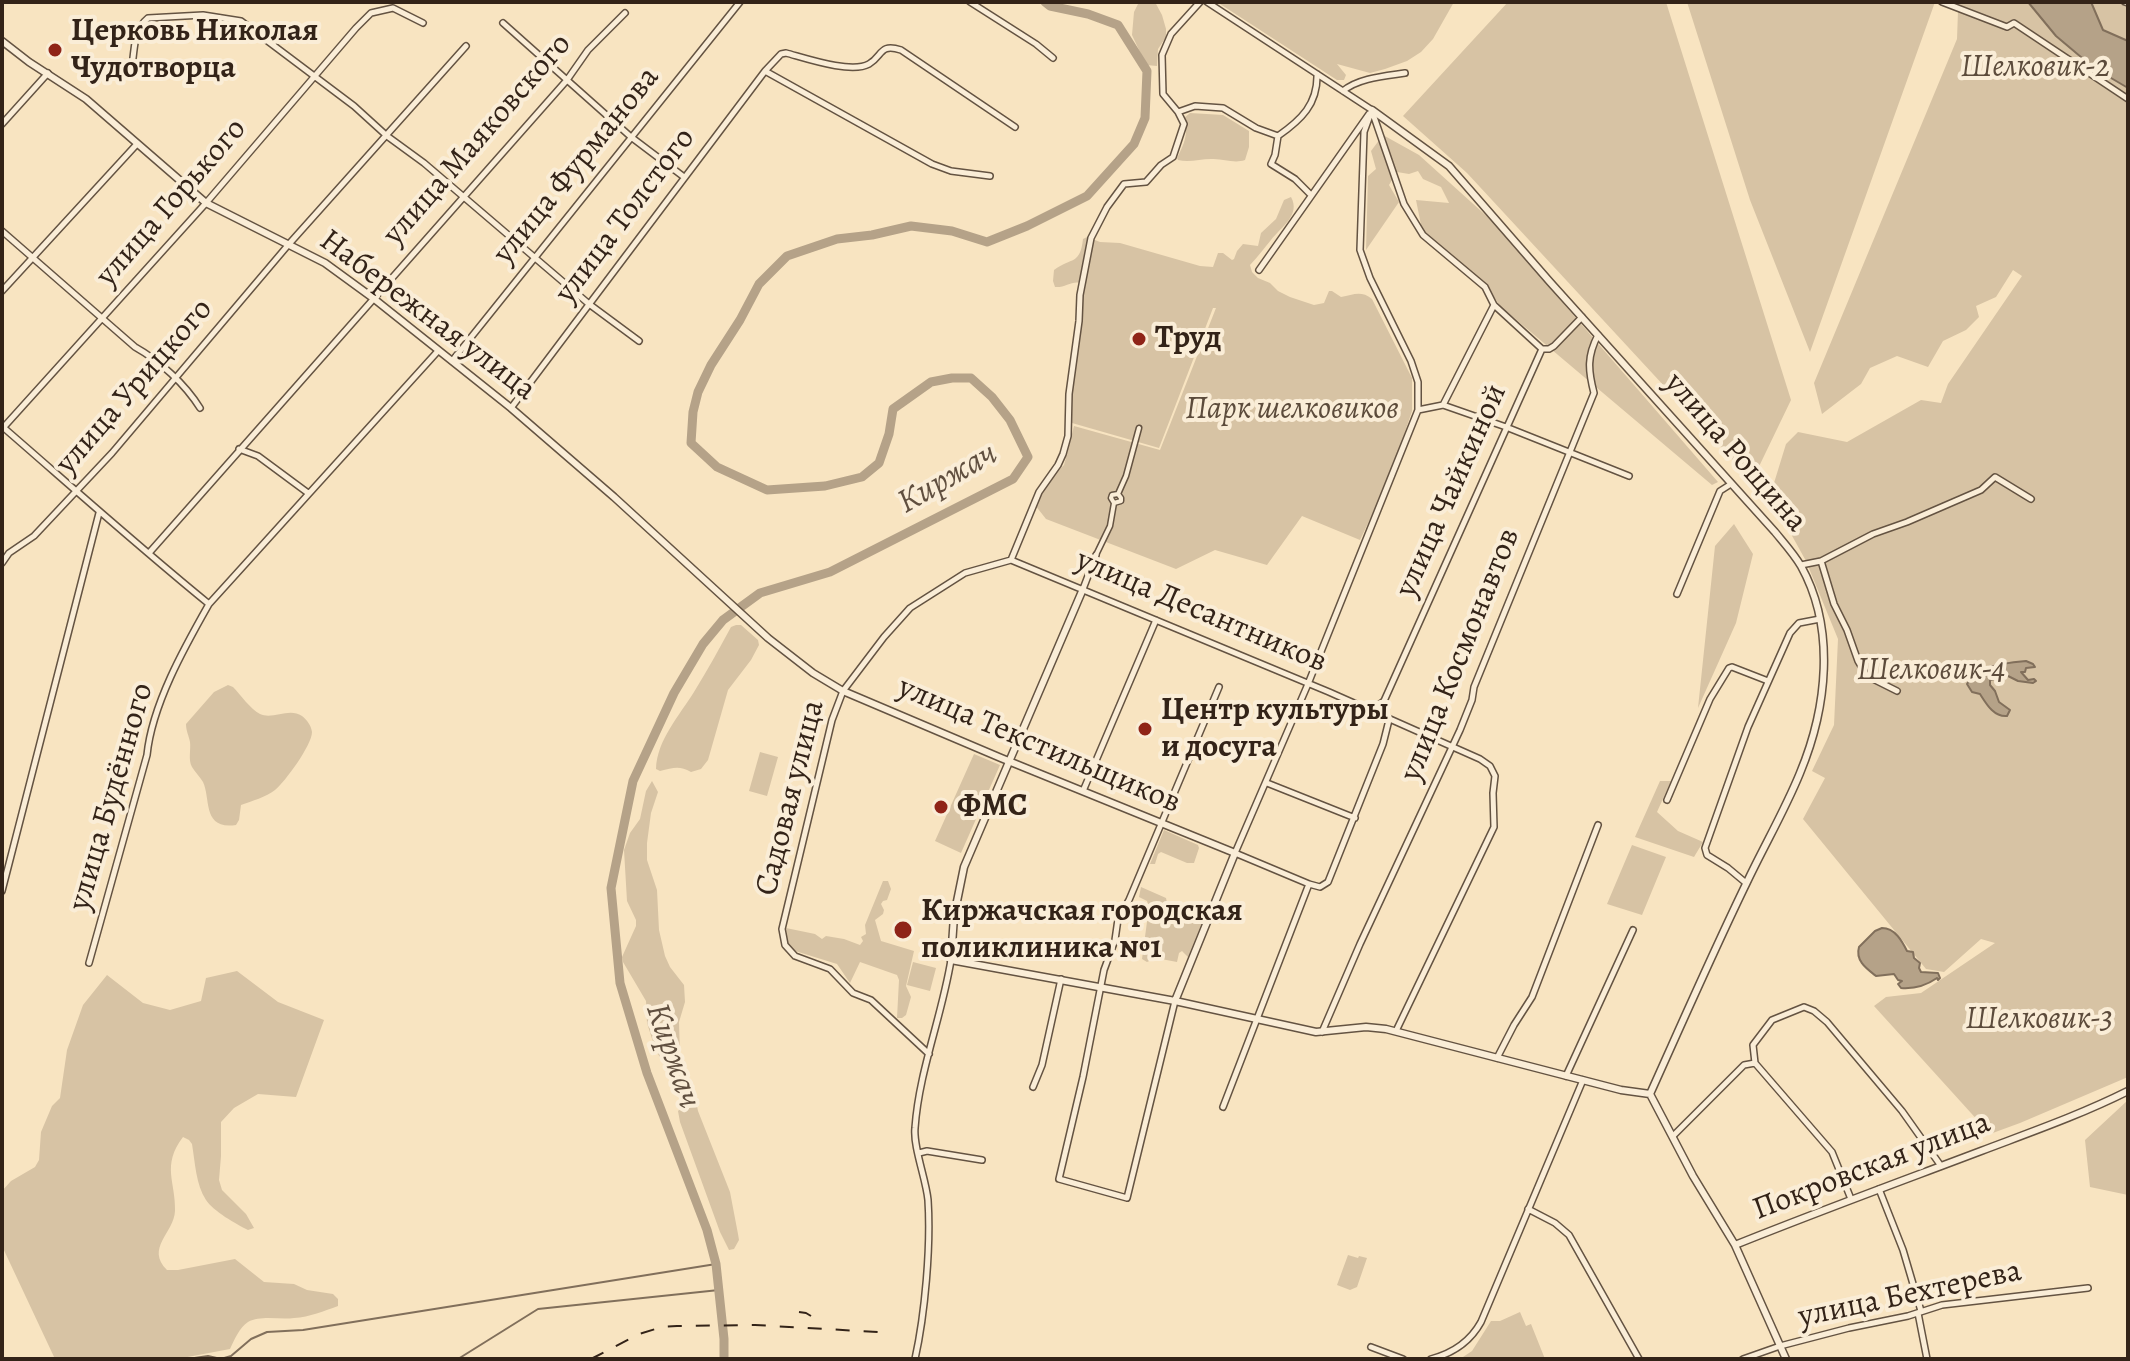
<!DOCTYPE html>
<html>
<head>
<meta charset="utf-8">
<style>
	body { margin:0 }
	#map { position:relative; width:2130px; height:1361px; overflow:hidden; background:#f8e4c1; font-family:Alegreya,serif }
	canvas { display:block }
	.frame { position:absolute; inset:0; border:4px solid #332318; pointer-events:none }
</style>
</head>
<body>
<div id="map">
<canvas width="2130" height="1361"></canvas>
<div class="frame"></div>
</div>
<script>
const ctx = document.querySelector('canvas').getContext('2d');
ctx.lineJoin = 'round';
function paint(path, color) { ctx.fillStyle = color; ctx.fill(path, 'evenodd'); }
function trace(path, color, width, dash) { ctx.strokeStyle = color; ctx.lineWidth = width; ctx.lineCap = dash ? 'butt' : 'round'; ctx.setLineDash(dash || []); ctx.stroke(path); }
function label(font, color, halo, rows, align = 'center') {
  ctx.font = font + ' Alegreya,serif'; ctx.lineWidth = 8; ctx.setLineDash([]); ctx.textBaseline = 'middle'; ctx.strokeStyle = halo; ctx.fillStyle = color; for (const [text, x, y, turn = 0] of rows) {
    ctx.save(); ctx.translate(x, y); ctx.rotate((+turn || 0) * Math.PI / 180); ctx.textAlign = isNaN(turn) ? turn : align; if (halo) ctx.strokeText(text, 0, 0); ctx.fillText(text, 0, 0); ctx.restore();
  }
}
const green = new Path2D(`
	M1139,2h16l7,13 4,14v8l-8,12 -1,17 -11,-1 -14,-30 2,-23z
	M1217,2h237l-21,37 -12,13 -14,9 -22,8 -15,4 -33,-9 9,11 -2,5h-7z
	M1508,2h158l125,398 -39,81 -285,-308 -64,-57z
	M1687,2h248l-125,350 -60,-152z
	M1940,2h88l28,34 38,32 34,20v989l-108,46 -30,11 -116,-128 12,-9 35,-4 74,-50 -14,-4 -37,33 -18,-3 -123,-150 22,-41 -13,-7 22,-46 4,-86 -32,-78 -36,-65 16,-52 12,-12 49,10 74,-42 20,3 7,-19 74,-108 -9,-6 -17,27 -20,9 3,11 -13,13 -23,11 -15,26 -31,-11 -27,12 -9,16 -39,30 -8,-31 143,-344 1,-28z
	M2091,2h37v39l-25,-11z
	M1190,113l33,2 26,16v16l-4,13c-12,4 -22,-2 -34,-1 -11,0 -22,4 -33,1l-1,-2c7,-14 12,-24 7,-40z
	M1383,135l36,20 72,65 227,262 -6,3 -212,-179 -13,-20 -65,-56 -6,-30 33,3 -8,-16 -18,-8 -5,-8 -9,3 -12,-2 -8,13 10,17 -33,48 2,-74 8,-7 -5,-18z
	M1291,197c10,18 -10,30 -20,43 -7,8 -13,17 -21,25l2,7 6,6 12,5 8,8 12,6 24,8 10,-2 5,-12h3l9,6c12,-2 20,-7 31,2l40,79v33l-23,68 -29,61 -58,-24 -35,49 -52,-15 -39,19 -130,-50 -11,-14 11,-22 18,-18 10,-39 86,24 56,-142h-3l-54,140 -87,-25v-32l-1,-1 8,-57 4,-49c-10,-5 -17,4 -28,3l-2,-6 1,-11c18,-13 26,-5 29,-31l4,-2 13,5 20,1 80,23 13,1 5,-14h5l9,7 2,-1 3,-8 6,-7 15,2 3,-13 15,-14 8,-19z
	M1734,524l19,30 -17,69 -38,85 17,-162z
	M736,625h5l17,15 1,5 -8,15 -23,30 -20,70 -7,9 -10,3c-12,-7 -18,-4 -31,-1l-4,-2c1,-29 23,-53 38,-77 13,-21 25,-43 37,-65z
	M228,685l5,2c8,8 17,22 27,27 13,6 29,-7 42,2 5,4 9,9 10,16 0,13 -27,50 -37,58 -9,7 -23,11 -34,15l-2,15 -3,5c-34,5 -25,-26 -33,-43 -3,-5 -8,-10 -11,-15 -4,-7 -1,-17 -2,-25 -1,-6 -4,-11 -4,-18l28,-32z
	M760,752l18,5 -11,39 -18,-5z
	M974,754l26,11 -39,88 -26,-12z
	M652,781l6,11 -7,21 -4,30v17l10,30 2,40 6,26 5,11 14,18 1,17 -6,20 1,34 5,20 -3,9 -5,1 -4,-3 -18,-35 -8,-25 -1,-22 -23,-39 -1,-5 14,-31v-6l-9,-19 -3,-51 6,-17 10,-14 6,-28z
	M1660,781h11l-14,31 21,19 25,11 -9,15 -59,-20z
	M1164,830l34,15 1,3 -5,15h-7l-26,-11 -3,2 -3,10h-5z
	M1632,845l34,12 -24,58 -35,-11z
	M883,881h5l3,8 -4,11 -4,1 -2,3 3,6 -1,4 -8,6 6,21 33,10 -8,35 5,11 -5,18 -4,3h-5l2,-38 -2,-5 -37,-13 -10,21 -13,-19 -45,-14 -5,-8 -1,-14 29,6 7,5 4,-3 18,3 16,6 3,-4 -2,-4 5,-3 -1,-9z
	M1141,887l25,11 2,10h12l22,8v6l-14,35 -6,-6 -3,2 -2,9 -21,-4 -9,4 -5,-3 7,-52 -2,-6 -8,-4z
	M913,962l23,6 -6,23 -23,-6z
	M237,971l41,31 46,18 -28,77 -38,-3 -24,14 -13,14v34l-2,24 3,10 24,24 8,14 -6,2c-12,-6 -35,-19 -42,-30 -10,-15 -11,-38 -14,-56l-3,-4 -6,-3c-22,29 -7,45 -8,74 -1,22 -30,37 -8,59h11l57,-11 29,23 30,2 13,6 26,4 5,5v7c-14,5 -28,11 -44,12 -14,2 -33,-3 -46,4 -8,5 -14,18 -18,27l-53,10h-122l-53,-113v-55l9,-10 24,-14 4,-7 2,-28 11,-26 8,-8 7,-48 16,-45 24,-30 36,28 27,7 31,-9 5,-23z
	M693,1096l3,5 2,10 32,81 8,42 1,6 -5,9 -5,1 -9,-18 -40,-110 -2,-11z
	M2128,1100v95l-38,-8 -5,-47z
	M1348,1255l10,3 1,-2 8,2 -10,29 -7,3 -13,-5z
	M1520,1312l6,14 5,-2 14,35h-85l12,-8 19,-30h9z`);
const water = new Path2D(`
	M2028,2h63l12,28 25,11v47l-34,-20 -38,-32z
	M2026,661l7,3 2,3 -9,1 -1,4h-4l7,8 6,-1 2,2 -3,2 -15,-2 -10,-5 -18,4v5l5,6 4,11 11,8 -3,6c-13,1 -20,-11 -27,-22l-8,-2 -5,-8c11,-19 39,-21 59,-23z
	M1882,928c13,0 20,13 25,23l6,1 1,6 6,5 -1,5 2,4 17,1 2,5 -2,2 -1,-2c-10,7 -23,11 -36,10l-3,-4 4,-3 -4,-1 -4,-6 -18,2c-9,-7 -21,-15 -17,-29l16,-16z`);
const stream = new Path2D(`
	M188,1359l20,-3 13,3 10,-3 20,-17 16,-7 36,-2 413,-66
	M458,1359l80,-50 181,-19`);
const river = new Path2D(`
	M724,1359v-20l-8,-75 -9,-34 -60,-157 -27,-90 -9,-95 22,-107 41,-88 29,-49 20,-24 37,-27 70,-21 183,-93 15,-22 -18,-37 -18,-23 -21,-19h-19l-21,4 -38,27 -4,25 -10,29 -17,14 -37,9 -58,4 -50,-23 -26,-24 2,-31 5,-20 13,-27 29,-45 19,-36 28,-28 50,-17 35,-4 39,-9 41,5 35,11 40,-16 60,-30 47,-52 11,-26 2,-47 -29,-46 -30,-11 -38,-8 -5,-4`);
const pedestrian = new Path2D(`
	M1114,503l7,-2v-3l-3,-4
	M1096,555l14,-29 4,-23 -3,-5 1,-3 6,-1 8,-18 13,-48`);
const minor = new Path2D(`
	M970,2l66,42 17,14
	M1207,2l165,108
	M1942,2l65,25 7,-4 114,76
	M2125,2l3,1
	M503,23l128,114 53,40
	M133,58c2,-16 2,-29 15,-40l55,-3 38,6 113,85 33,30 37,27 165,141 50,37
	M765,71l167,93 19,7 39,5
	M1343,91c15,-13 42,-15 62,-18
	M1372,111l32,93 19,31 62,52 9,18 48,44
	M1178,112l17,-6 28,2 33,20 22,8
	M2,124l46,-51
	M1311,195l-16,-16 -24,-15 4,-9 3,-19c23,-16 40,-32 39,-62
	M2,231l133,116c25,14 50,37 65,61
	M1259,270l110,-156
	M2,291l135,-147
	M452,361l288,-359
	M1443,405l63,22 123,49
	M511,408l254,-337 16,-17 5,-1c19,5 65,21 83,11 14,-8 10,-21 32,-14l114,77
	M1418,410l25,-5 51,-100
	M4,428c68,59 135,119 205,176
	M2,429l204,-226 150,-175 15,-15 22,-5 30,15
	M239,449l19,7 50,37
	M149,553l418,-473 21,-30 37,-37
	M1011,560l318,132 151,67 10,7 5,10 -2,17 1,34 -98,204
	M2,563l7,-10 25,-17 78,-83 177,-209 177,-198
	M1801,565l20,-4
	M1083,589l13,-34
	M1677,594l43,-103 11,-7
	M1897,691l-30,-15 -9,-15 -11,-31 -13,-26 -13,-43 52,-27 34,-12 74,-32 14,-13 36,22
	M1371,711l13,-10 158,-352h7l5,-3 28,-29
	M1267,783l88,35
	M1083,791l73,-171
	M1667,800l43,-101 19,-31 3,-1 36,14
	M1746,883l-18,-15 -21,-13 -2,-7 43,-121 42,-94 9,-10 21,-4
	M1309,884l-74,-31 73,-169 110,-274v-28l-7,-21 -41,-83 -10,-28 4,-118 8,-22
	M2,891l97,-378
	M89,963l58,-208c5,-50 37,-107 62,-151l229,-253
	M1175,1001l-48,197 -68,-19 24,-102 21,-107 11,-30 3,-21 11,-19 90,-213
	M1322,1032l38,-88 100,-214 12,-30 2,-13 120,-294c-6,-23 -7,-37 4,-58
	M929,1054l-58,-54 -18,-7 -23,-24 -35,-13 -10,-11 -3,-16 50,-209 11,-29 41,-54 26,-29 55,-35 46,-13 28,-68 19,-27 5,-11 5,-18 1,-42 10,-73 1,-26 11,-57 16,-31 17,-23 22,-2 15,-17 12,-8 11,-33 -6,-12 -15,-18 -1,-39 9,-21 29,-32
	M1497,1058l17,-33 18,-28 66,-172
	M1755,1063l-2,-18 19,-25 32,-13 10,4 13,11 75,89 39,55
	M1566,1076l67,-146
	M1033,1087l9,-22 19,-86
	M1223,1107l86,-223 11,3 8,-5 55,-138 6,-24
	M1673,1136l71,-71 11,-2 77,89 19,47
	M919,1153l8,-2 55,9
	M1879,1189l24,61 18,61
	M1528,1209l27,14 14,12 70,124
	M1918,1313l9,46
	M1371,1347l32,12
	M915,1359c10,-45 16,-113 13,-159 -2,-21 -15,-53 -13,-72 4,-57 27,-112 36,-168
	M1431,1359c23,-6 39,-17 50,-37l102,-242
	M1743,1359l37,-13 69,-18 59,-12 34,-11 146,-17`);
const tertiary = new Path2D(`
	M2,41l27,21 57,37 120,104 119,60 48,35 138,110 103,89 154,141 45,35 30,18 158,67 234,95 -60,148
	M1372,110l77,56 101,116 225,250c9,11 19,22 26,34 35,63 26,142 -1,207 -15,37 -36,73 -53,109 -34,70 -65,141 -97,212
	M1083,589l-119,278 -10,49 -3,44 224,41 141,31 50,-5 20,2 235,61 29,4
	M1650,1094l43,82 42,69 51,114
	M1735,1245c82,-33 164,-63 246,-94 50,-19 99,-36 147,-60`);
const rail = new Path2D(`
	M799,1312l7,1 5,3
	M591,1359l48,-25 23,-7 15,-1 78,-1 123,7`);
const markers = [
	[55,50,8,"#8f2418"],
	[1139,339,8,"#8f2418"],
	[1145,729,8,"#8f2418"],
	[941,807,8,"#8f2418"],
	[903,930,10,"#8f2418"]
];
const poiNames = [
	["Церковь Николая",71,32],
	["Чудотворца",71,69],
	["Труд",1155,339],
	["Центр культуры",1161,711],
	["и досуга",1161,748],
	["ФМС",957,807],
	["Киржачская городская",921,912],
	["поликлиника №1",921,949]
];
const parkNames = [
	["Шелковик-2",2035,68],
	["Парк шелковиков",1292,410],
	["Шелковик-4",1931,671],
	["Шелковик-3",2039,1020]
];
const streetNames = [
	["улица Маяковского",478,140,-49],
	["улица Фурманова",577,166,-51],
	["улица Горького",172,203,-49],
	["улица Толстого",626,216,-53],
	["Набережная улица",427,316,37],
	["улица Урицкого",135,387,-49],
	["улица Рощина",1735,453,49],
	["улица Чайкиной",1452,491,-66],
	["улица Десантников",1201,612,23],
	["улица Космонавтов",1461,655,-68],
	["улица Текстильщиков",1039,746,23],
	["улица Будённого",112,797,-74],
	["Садовая улица",791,798,-76],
	["Покровская улица",1872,1167,-21],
	["улица Бехтерева",1910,1295,-12]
];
const waterNames = [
	["Киржач",948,479,-30],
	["Киржач",672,1056,71]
];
paint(green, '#d7c3a4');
paint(water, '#b5a288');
trace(water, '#816f5b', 2);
trace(stream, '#816f5b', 2);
trace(river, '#b5a288', 9);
trace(pedestrian, '#645342', 7);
trace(minor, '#645342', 8);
trace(tertiary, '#645342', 9);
trace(pedestrian, '#faedd7', 4);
trace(minor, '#faedd7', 5);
trace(tertiary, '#faedd7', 6);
trace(rail, '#332318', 2, [14, 14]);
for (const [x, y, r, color] of markers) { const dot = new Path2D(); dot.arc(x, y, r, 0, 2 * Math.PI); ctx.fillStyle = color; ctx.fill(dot); trace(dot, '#faedd7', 3); }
label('bold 32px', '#332318', '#faedd7', poiNames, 'left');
label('italic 32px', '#5c4b3b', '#faedd7', parkNames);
label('32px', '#332318', '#faedd7', streetNames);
label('italic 34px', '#604f3f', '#faedd7', waterNames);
</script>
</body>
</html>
